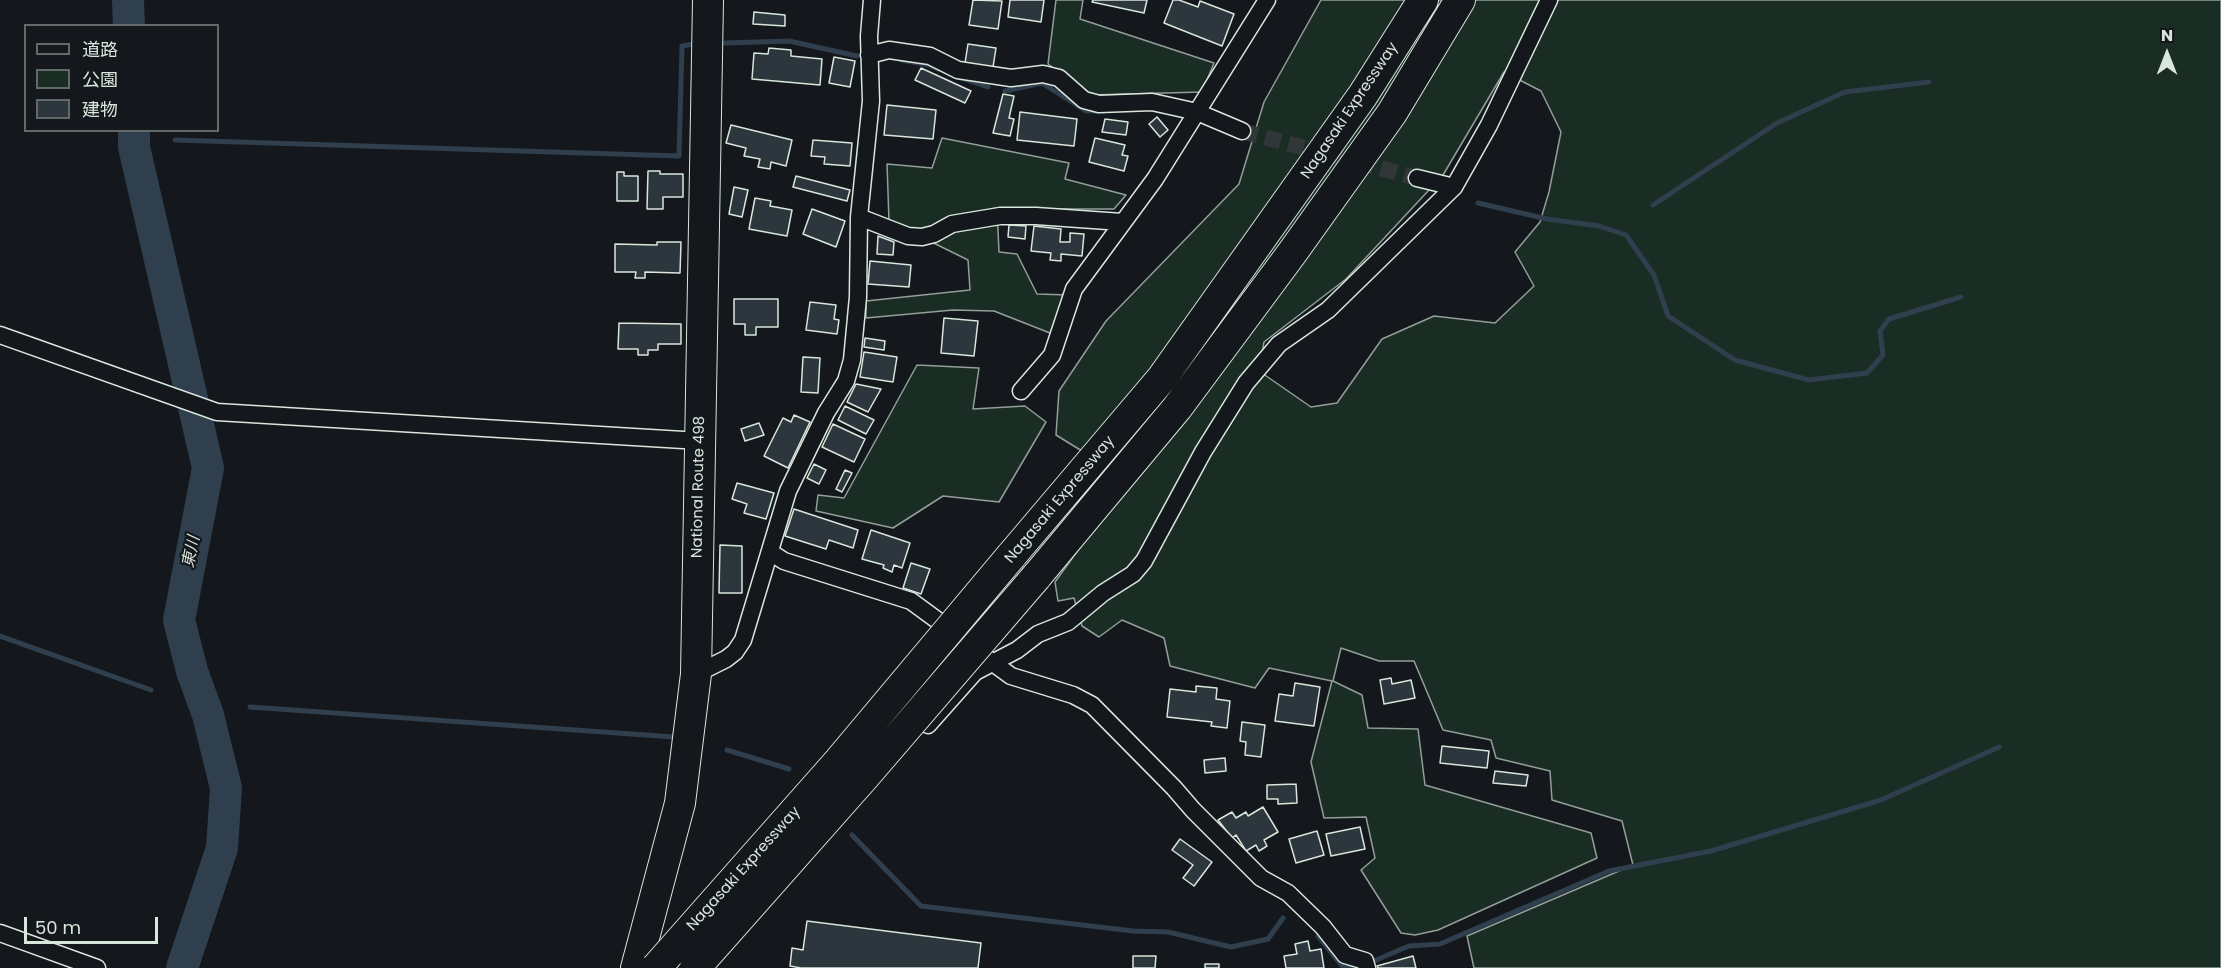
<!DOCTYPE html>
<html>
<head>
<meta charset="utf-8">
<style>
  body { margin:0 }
  #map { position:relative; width:2221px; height:968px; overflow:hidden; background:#14181c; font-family:Poppins,"Noto Sans JP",sans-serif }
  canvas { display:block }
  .legend { position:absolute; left:24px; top:24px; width:195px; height:108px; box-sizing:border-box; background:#14181c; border:2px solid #626a69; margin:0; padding:8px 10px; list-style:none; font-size:18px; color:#d8e6dc }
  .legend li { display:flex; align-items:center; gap:12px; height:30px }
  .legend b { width:30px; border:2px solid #626a69 }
  .north { position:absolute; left:2137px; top:24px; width:60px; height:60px; -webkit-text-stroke:4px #14181c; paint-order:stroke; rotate:0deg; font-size:16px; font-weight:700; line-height:24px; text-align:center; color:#d8e6dc }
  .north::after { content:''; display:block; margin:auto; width:21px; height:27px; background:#d8e6dc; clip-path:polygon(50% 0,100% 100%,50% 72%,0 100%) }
  .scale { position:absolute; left:24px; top:917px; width:134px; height:27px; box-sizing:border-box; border:3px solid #d8e6dc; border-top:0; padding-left:8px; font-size:18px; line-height:21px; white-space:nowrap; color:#d8e6dc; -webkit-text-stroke:4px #14181c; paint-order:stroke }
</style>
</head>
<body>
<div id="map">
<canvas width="2221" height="968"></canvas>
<ul class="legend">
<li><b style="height:8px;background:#14181c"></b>道路</li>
<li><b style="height:16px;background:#1a2d24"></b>公園</li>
<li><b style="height:16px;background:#2c363c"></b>建物</li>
</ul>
<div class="north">N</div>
<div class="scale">50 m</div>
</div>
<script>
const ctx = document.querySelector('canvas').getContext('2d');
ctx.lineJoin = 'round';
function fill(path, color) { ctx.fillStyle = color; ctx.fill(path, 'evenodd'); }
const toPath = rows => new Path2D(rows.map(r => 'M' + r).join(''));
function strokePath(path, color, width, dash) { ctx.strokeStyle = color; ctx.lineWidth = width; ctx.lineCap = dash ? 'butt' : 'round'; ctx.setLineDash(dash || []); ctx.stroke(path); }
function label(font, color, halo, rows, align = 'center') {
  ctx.font = font + ' Poppins,"Noto Sans JP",sans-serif'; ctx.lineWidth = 4.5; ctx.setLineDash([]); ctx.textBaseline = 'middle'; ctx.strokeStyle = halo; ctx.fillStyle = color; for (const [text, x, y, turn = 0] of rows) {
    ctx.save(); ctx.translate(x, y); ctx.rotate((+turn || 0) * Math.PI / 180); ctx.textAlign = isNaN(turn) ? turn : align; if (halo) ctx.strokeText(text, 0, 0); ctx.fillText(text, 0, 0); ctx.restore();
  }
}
const green = toPath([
  [1056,0,1083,0,1080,19,1214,63,1202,92,1090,95,1048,64,1056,0],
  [1321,0,2221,0,2221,968,1474,968,1467,936,1633,865,1622,821,1552,800,1550,771,1496,758,1491,740,1443,730,1414,661,1379,661,1341,648,1333,681,1362,695,1368,728,1418,729,1425,785,1591,833,1597,858,1438,930,1415,935,1401,933,1361,870,1375,858,1366,817,1324,818,1311,762,1332,681,1269,668,1255,688,1170,666,1164,638,1122,620,1099,637,1082,626,1074,598,1058,601,1055,582,1129,480,1056,435,1059,391,1106,321,1239,184,1264,102,1321,0],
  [1504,72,1541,91,1561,132,1549,192,1540,222,1515,252,1534,286,1495,323,1434,316,1382,339,1337,403,1311,407,1259,371,1264,342,1346,279,1443,175,1504,72],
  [942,138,1069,163,1065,179,1126,195,1114,209,997,209,999,252,1017,254,1037,294,1069,295,1050,333,994,311,953,310,866,318,866,301,970,290,968,260,889,221,887,164,932,168,942,138],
  [917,365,979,368,973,409,1025,406,1046,422,999,502,943,496,893,528,816,511,818,495,844,498,917,365]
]);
fill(green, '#1a2d24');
strokePath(green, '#939e99', 1.5);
strokePath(toPath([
  [725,43,789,41,857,56],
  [901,60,929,65,938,69],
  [955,76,988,87],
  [1005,91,1042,83,1086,111,1099,111],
  [175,140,679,156,682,46,693,44],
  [1478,203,1547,219,1599,226,1626,235,1654,275,1668,316,1735,360,1809,380,1867,373,1883,355,1880,331,1889,319,1961,297],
  [1653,205,1777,123,1845,92,1929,82],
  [0,636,151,690],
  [250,707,674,737],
  [727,750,789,769],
  [852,835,921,906,1133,931,1168,932,1231,947,1268,939,1283,918],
  [1318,936,1343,967,1351,968],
  [1376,960,1409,946,1440,944,1609,871,1711,851,1881,800,1999,747]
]), '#2f3f4d', 5);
strokePath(toPath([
  [128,0,129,26],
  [134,130,134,147,208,468,179,620,192,671,208,715,226,788,222,848,182,968]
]), '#2f3f4d', 32);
const building = toPath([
  [973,0,1002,1,998,29,969,25,973,0],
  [1010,0,1044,0,1041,22,1008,17,1010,0],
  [1093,0,1147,0,1144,13,1092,2,1093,0],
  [1173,0,1179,0,1198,7,1200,1,1234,14,1222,46,1164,23,1173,0],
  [754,12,785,15,785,26,753,24,754,12],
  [968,44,996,48,993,67,965,63,968,44],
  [769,48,791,50,791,56,822,59,820,85,752,79,754,53,768,54,769,48],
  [834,57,855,61,850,87,829,83,834,57],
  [921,68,971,91,965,103,915,80,921,68],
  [1003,94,1014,96,1009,118,1014,119,1010,136,993,133,1003,94],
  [887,105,936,110,933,139,884,135,887,105],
  [1020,112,1077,119,1074,146,1017,140,1020,112],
  [1157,117,1168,130,1160,137,1149,124,1157,117],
  [1105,119,1128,122,1126,135,1102,132,1105,119],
  [731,125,792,140,786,166,771,162,770,169,758,167,760,159,744,156,746,148,726,143,731,125],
  [1095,138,1125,145,1122,155,1128,156,1124,171,1089,162,1095,138],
  [813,140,852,143,850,166,824,164,825,157,811,156,813,140],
  [648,171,660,171,660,174,683,174,683,197,663,197,663,209,647,209,648,171],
  [617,172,624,172,624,176,638,176,638,201,617,201,617,172],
  [796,176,850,190,847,201,793,187,796,176],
  [734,187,748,190,742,217,729,214,734,187],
  [755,198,771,201,770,206,792,210,787,236,749,229,755,198],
  [812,209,845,221,836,247,803,234,812,209],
  [1009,225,1026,226,1025,239,1008,237,1009,225],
  [1034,226,1061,229,1060,242,1070,242,1070,233,1084,234,1082,256,1061,254,1061,261,1050,260,1051,253,1031,251,1034,226],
  [878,236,894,242,893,255,877,254,878,236],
  [657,242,681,242,680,273,645,272,645,278,635,278,636,272,615,272,615,244,657,245,657,242],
  [870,261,911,265,909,287,868,284,870,261],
  [734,299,778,299,778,327,756,327,756,335,745,335,745,324,734,324,734,299],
  [810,302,836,305,834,319,839,320,837,334,806,330,810,302],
  [944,318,978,321,974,356,941,353,944,318],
  [619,323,681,324,681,344,658,344,658,350,648,350,648,355,638,355,638,349,618,349,619,323],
  [865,338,885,341,884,350,864,347,865,338],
  [864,352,897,357,893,382,860,377,864,352],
  [803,357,820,358,818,393,801,392,803,357],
  [856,384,881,389,868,412,847,402,856,384],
  [845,406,874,420,866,434,838,420,845,406],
  [794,415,810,422,788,468,764,456,783,418,791,422,794,415],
  [759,423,764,435,745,441,741,429,759,423],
  [833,424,865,439,854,462,822,447,833,424],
  [814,464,826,470,819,484,807,478,814,464],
  [845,470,852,473,842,492,836,489,845,470],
  [737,483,774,493,766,519,744,513,747,504,732,499,737,483],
  [794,509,858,530,853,548,829,540,826,549,785,536,794,509],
  [871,530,910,543,902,568,894,565,892,572,883,568,884,565,862,559,871,530],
  [720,545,742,546,742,593,719,593,720,545],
  [911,563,930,569,921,594,903,588,911,563],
  [1391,678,1392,684,1411,680,1415,698,1384,704,1380,680,1391,678],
  [1295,683,1320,687,1314,726,1275,721,1279,694,1293,696,1295,683],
  [1196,686,1217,688,1216,699,1230,701,1227,728,1211,726,1212,722,1167,717,1170,689,1196,692,1196,686],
  [1242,722,1265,725,1261,757,1245,755,1246,742,1240,741,1242,722],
  [1442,746,1489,751,1487,768,1440,763,1442,746],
  [1225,758,1226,771,1205,773,1204,760,1225,758],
  [1495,771,1528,775,1526,786,1493,783,1495,771],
  [1296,784,1297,803,1278,804,1278,799,1267,799,1267,785,1296,784],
  [1263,807,1278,832,1264,840,1267,846,1259,851,1256,845,1246,851,1236,835,1232,838,1218,820,1232,812,1236,818,1246,812,1248,816,1263,807],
  [1360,827,1365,849,1331,856,1326,834,1360,827],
  [1317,831,1324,855,1296,863,1289,839,1317,831],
  [1180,839,1212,862,1194,886,1183,878,1193,865,1172,850,1180,839],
  [807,921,981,943,978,968,801,968,790,966,792,948,803,950,807,921],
  [1308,941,1310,951,1321,949,1324,968,1286,968,1284,956,1297,954,1295,944,1308,941],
  [1133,956,1156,956,1155,968,1133,968,1133,956],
  [1413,956,1416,968,1378,968,1377,966,1413,956],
  [1205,964,1219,964,1219,968,1205,968,1205,964]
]);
fill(building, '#2c363c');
strokePath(building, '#d8e6dc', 1.5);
strokePath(toPath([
  [1242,131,1417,178]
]), '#313739', 16, [16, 8]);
const street = toPath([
  [869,55,889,50,930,56,958,70,1011,78,1043,74,1059,78,1084,100,1099,104,1152,102,1197,112,1242,131],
  [1417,178,1454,187],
  [859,217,908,236,922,237,934,234,952,224,1000,216,1036,216,1122,222],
  [0,335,217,412,700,441],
  [1021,391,1052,355,1074,289,1155,179,1267,0],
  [770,552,784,561,911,601,956,634],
  [985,657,1011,676,1073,695,1092,705,1174,788,1193,810,1261,878,1288,893,1323,927,1345,955,1365,961,1367,968],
  [696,674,726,659,735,652,743,640,788,491,826,413,846,381,852,360,858,297,859,217,871,101,869,36,872,0],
  [928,725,975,672,1017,650,1038,634,1068,622,1103,593,1133,574,1144,561,1203,452,1246,383,1279,344,1328,310,1454,187,1489,125,1549,0],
  [0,933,97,968]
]);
const highway = toPath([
  [1011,556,1162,378,1363,95,1423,0],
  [1036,577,1177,408,1292,253,1392,113,1460,0],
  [636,968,680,803,696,674,708,0]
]);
strokePath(street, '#d8e6dc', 19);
strokePath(highway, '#d8e6dc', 32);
strokePath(street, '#14181c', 16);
strokePath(highway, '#14181c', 30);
const highwayBridge = toPath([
  [656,968,839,761,1011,556],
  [695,968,865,776,1036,577]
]);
strokePath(highwayBridge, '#d8e6dc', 32, []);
strokePath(highwayBridge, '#14181c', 30);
label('15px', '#d8e6dc', '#14181c', [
  ["Nagasaki Expressway",1350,111,-56],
  ["National Route 498",699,487,-89],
  ["Nagasaki Expressway",1060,500,-50],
  ["Nagasaki Expressway",744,869,-48]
]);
label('italic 16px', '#d8e6dc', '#14181c', [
  ["東川",192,552,-79]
]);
</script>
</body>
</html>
